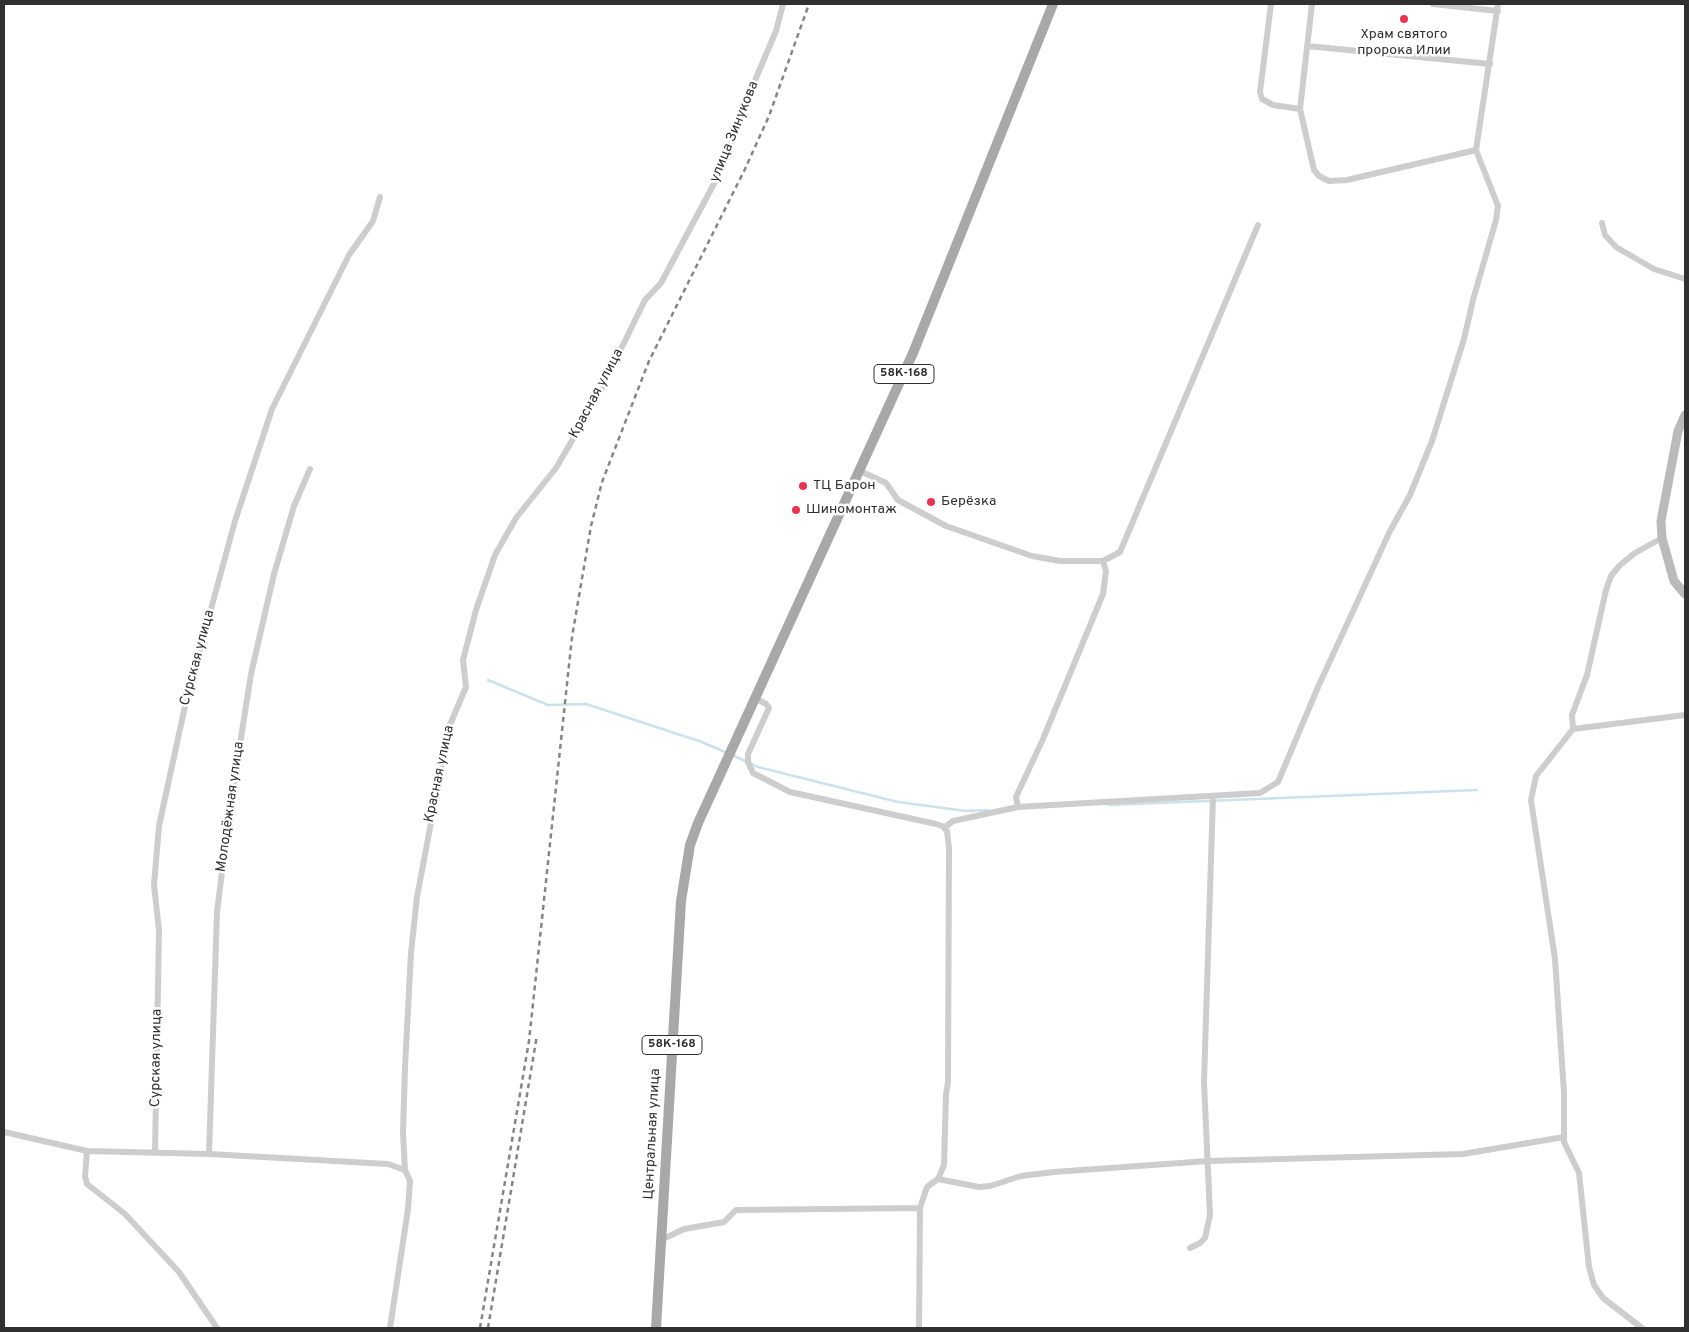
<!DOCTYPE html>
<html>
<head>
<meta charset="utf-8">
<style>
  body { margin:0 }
  #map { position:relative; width:1689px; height:1332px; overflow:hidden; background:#fff; font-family:Overpass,sans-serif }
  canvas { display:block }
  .frame { position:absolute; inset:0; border:5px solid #303030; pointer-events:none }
</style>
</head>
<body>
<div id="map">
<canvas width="1689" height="1332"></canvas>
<div class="frame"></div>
</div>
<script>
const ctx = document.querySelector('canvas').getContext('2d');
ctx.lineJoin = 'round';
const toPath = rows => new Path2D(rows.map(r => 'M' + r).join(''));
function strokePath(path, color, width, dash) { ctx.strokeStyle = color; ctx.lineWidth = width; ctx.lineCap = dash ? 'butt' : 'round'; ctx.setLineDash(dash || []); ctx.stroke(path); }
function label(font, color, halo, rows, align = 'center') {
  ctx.font = font + ' Overpass,sans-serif'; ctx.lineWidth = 5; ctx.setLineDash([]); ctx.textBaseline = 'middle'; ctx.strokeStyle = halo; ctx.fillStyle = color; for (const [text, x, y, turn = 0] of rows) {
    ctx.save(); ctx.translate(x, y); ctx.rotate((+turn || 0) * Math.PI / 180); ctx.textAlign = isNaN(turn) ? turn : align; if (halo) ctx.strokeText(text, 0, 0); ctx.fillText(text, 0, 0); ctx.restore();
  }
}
strokePath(toPath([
  [488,680,548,705,586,704,702,742,727,753],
  [732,755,758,767,898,802,966,811,988,810],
  [1109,805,1477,790]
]), '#cbe2ec', 2.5);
strokePath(toPath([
  [1271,4,1260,92,1262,99,1273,105,1300,109],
  [1312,4,1300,109,1314,170,1319,176,1329,181,1347,180,1476,150],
  [1433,4,1498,11],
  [1307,46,1490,64],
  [1602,223,1605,235,1616,247,1654,269,1685,279],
  [860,471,886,483,898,500,946,526,1032,556,1060,561,1103,561,1106,571,1103,594,1043,739,1016,797,1018,807],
  [1103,561,1120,552,1258,225],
  [755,698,766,704,769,708,748,754,748,762,753,773,790,792,936,824,942,826,947,831,949,848,948,1082,946,1094,944,1165,938,1179,927,1187,920,1208,919,1328],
  [1573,729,1572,715,1587,675,1606,590,1611,576,1620,565,1635,553,1662,538],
  [945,827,953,821,1018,807,1260,793,1278,782,1318,687,1390,531,1410,495,1432,441,1464,339,1473,300,1496,220,1498,206,1476,150,1498,4],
  [4,1132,87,1151,209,1154,388,1164,405,1170],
  [87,1151,85,1176,87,1184,125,1214,179,1272,217,1328],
  [155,1152,159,931,154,885,159,826,187,697,235,521,272,409,349,255,373,221,380,197],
  [209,1154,217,912,230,808,251,674,274,574,294,506,310,469],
  [938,1179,979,1187,990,1186,1021,1176,1054,1172,1208,1161,1463,1154,1564,1137],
  [661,1240,684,1229,724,1222,736,1210,920,1208],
  [1190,1248,1200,1243,1205,1238,1210,1215,1204,1082,1213,796],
  [390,1328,408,1209,410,1181,405,1170,403,1133,405,1067,411,953,417,897,449,727,466,687,463,660,476,610,495,555,516,518,556,468,597,398,645,300,661,283,724,165,742,111,776,31,783,4],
  [1642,1328,1603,1298,1594,1285,1589,1267,1579,1173,1564,1142,1564,1093,1555,959,1531,800,1536,776,1573,729,1685,715]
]), '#cdcdcd', 6);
strokePath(toPath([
  [1685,415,1678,431,1661,521,1662,538,1674,581,1685,594]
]), '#bababa', 9);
strokePath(toPath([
  [656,1328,681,901,690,845,698,823,913,353,1053,4]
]), '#a8a8a8', 10);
strokePath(toPath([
  [480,1328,529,1041,572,637,591,526,602,482,649,361,745,169,769,116,809,4],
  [488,1328,537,1035]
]), '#858585', 2.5, [5, 4]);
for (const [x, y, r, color] of [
  [1404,19,5,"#e43552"],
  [803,486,5,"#e43552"],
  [931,502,5,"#e43552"],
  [796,510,5,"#e43552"]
]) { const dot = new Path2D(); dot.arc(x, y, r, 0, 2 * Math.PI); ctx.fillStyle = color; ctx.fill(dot); strokePath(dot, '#fff', 2); }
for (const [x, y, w] of [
  [904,374,60],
  [672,1045,60]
]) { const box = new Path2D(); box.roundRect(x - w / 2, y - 9.5, w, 19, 4); ctx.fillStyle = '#fff'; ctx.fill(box); strokePath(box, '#303030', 1); }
label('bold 12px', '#303030', null, [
  ["58К-168",904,374],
  ["58К-168",672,1045]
]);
label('14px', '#303030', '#fff', [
  ["Храм святого",1404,35,"center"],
  ["пророка Илии",1404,51,"center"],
  ["ТЦ Барон",813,486],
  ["Берёзка",941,502],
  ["Шиномонтаж",806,510]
], 'left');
label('14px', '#303030', '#fff', [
  ["улица Зинукова",735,132,-68],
  ["Красная улица",597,394,-62],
  ["Сурская улица",198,658,-75],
  ["Красная улица",440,774,-78],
  ["Молодёжная улица",231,807,-82],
  ["Сурская улица",157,1058,-89],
  ["Центральная улица",653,1134,-87]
]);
</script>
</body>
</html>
